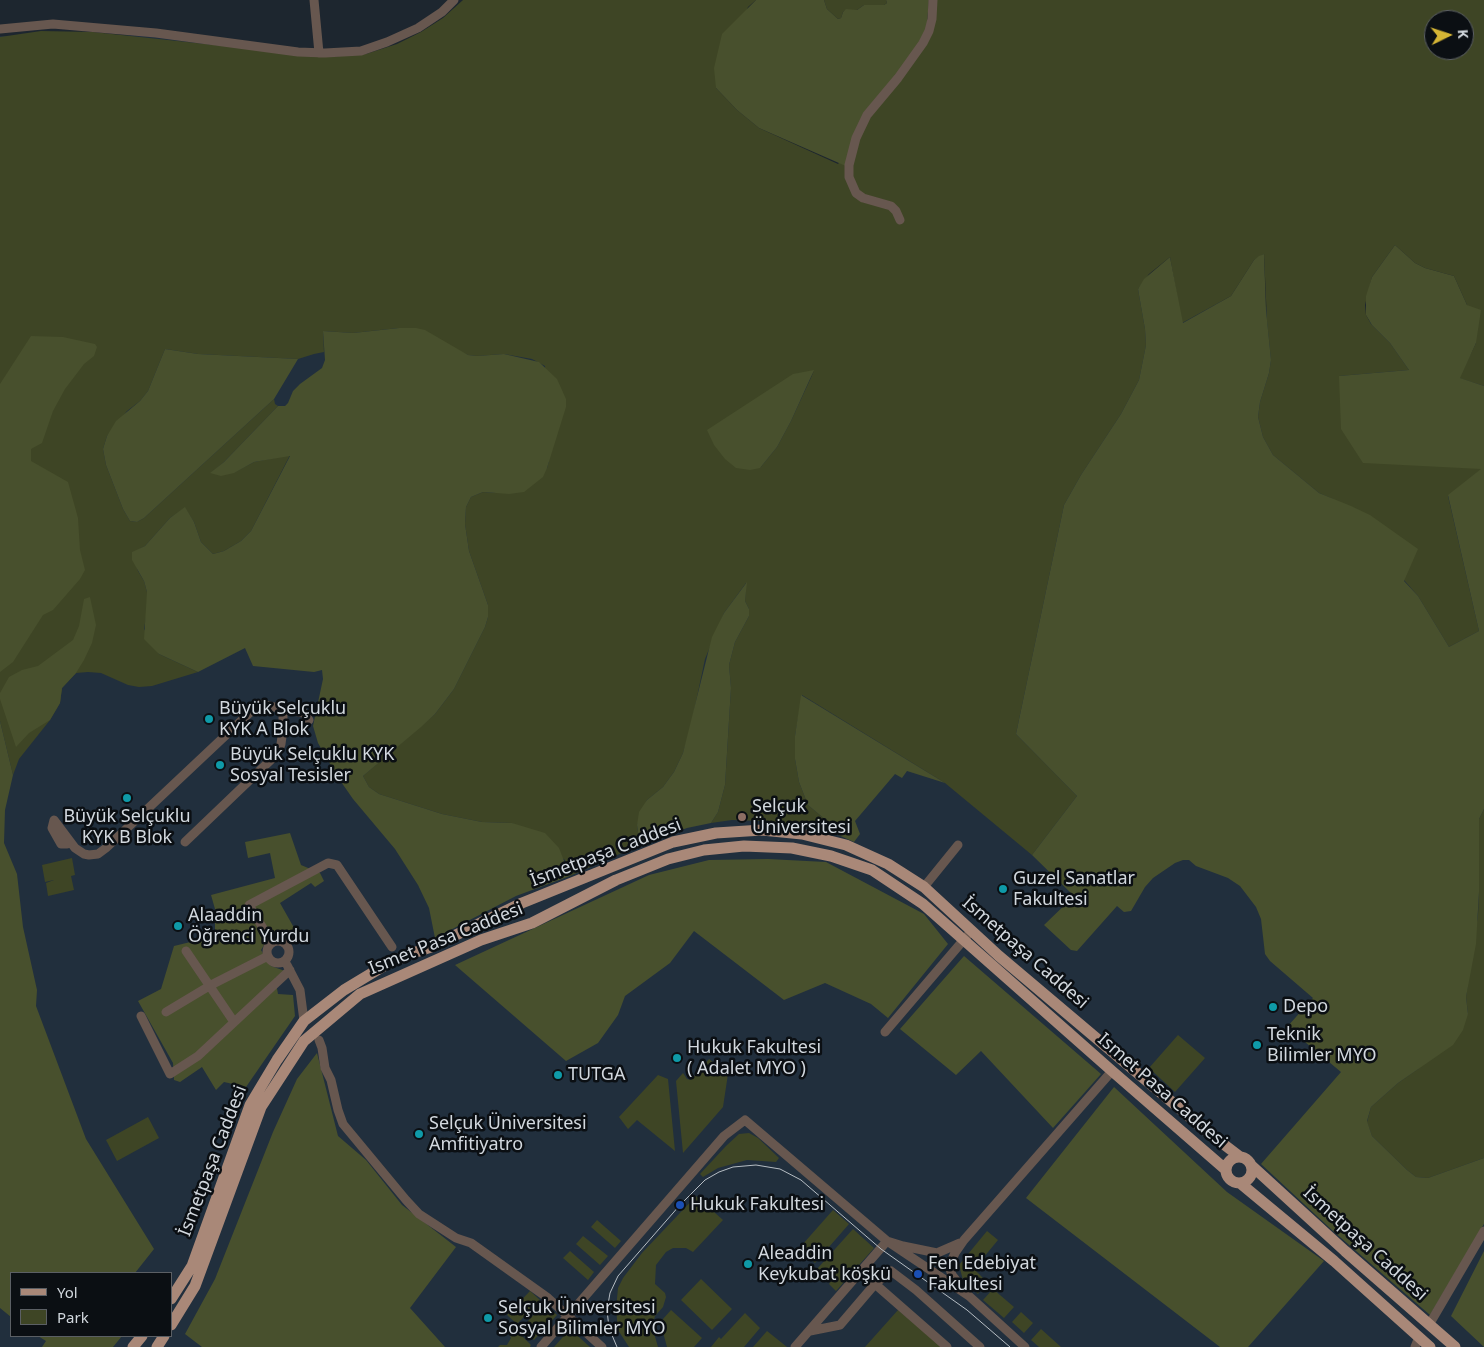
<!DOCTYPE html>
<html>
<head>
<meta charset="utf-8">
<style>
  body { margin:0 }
  #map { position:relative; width:1484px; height:1347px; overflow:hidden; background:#1d262f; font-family:"Noto Sans",sans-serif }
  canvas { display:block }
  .legend { position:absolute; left:10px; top:1272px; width:162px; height:65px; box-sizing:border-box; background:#0b0f13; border:1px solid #5b5f64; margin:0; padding:6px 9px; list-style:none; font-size:15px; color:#d2d8de }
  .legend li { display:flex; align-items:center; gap:10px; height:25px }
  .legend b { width:25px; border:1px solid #5b5f64 }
  .north { position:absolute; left:1424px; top:10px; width:50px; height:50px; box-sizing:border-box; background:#0b0f13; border:1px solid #5b5f64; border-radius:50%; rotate:86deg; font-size:14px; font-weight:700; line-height:20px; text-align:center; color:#d2d8de }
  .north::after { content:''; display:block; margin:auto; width:18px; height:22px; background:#d5b535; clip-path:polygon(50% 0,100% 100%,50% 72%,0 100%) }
</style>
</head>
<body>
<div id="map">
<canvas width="1484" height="1347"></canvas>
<ul class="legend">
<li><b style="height:6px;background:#a98878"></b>Yol</li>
<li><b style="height:14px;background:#3e4525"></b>Park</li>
</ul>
<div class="north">K</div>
</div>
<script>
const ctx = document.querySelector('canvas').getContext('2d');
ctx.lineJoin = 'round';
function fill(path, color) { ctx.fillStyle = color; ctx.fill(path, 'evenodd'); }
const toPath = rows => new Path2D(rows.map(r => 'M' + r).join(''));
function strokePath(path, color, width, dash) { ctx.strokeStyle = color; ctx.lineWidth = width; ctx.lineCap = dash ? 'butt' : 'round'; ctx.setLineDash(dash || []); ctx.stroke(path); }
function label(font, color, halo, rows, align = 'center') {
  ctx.font = font + ' "Noto Sans",sans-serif'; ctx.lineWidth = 5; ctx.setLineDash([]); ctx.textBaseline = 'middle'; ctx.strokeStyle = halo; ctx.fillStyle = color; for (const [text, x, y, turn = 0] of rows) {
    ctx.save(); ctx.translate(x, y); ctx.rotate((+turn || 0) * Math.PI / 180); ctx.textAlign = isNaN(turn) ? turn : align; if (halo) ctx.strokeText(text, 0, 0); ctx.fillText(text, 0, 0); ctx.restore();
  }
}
fill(toPath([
  [193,35,921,262,1380,322,1484,360,1484,1347,0,1347,0,36],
  [11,1273,171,1273,171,1336,11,1336]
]), '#212f3d');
fill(toPath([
  [463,0,756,0,748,7,716,88,737,110,759,128,838,164,852,147,927,26,929,0,1484,0,1484,386,1459,378,1476,343,1467,305,1454,276,1425,268,1415,263,1395,245,1372,277,1365,305,1366,315,1371,324,1390,343,1409,370,1339,376,1482,469,1448,496,1479,631,1449,647,1418,596,1333,499,1319,493,1273,455,1263,437,1258,417,1260,402,1269,373,1271,360,1267,321,1264,254,1254,260,1231,296,1182,323,1170,257,1149,274,1138,289,1145,329,1146,345,1139,380,1121,414,1081,475,1064,505,1016,734,1077,796,1032,855,945,783,802,695,795,736,795,759,799,782,808,805,827,821,836,834,796,825,763,821,732,820,711,823,718,812,725,785,731,688,729,665,735,642,749,616,749,609,745,601,746,583,724,613,705,659,690,730,683,753,674,772,663,787,647,800,637,825,640,845,570,876,565,860,512,823,482,822,442,814,379,794,369,787,363,776,435,714,454,689,485,627,488,617,488,605,469,551,465,524,466,507,471,497,483,492,496,493,547,468,549,461,545,366,532,359,504,354,477,356,468,355,399,328,353,333,323,331,324,352,314,354,298,359,198,354,165,349,148,391,140,401,127,411,107,436,103,449,106,465,123,509,130,521,137,522,144,518,274,399,275,404,278,406,224,462,211,473,233,473,254,462,290,455,251,531,241,541,224,551,213,554,201,542,194,522,185,508,170,518,145,546,132,553,138,571,144,581,147,592,148,606,144,629,159,654,198,672,152,686,139,687,128,685,101,673,88,672,76,673,62,688,60,703,50,720,19,759,13,775,0,721,0,37,41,31,93,32,327,57,366,54,397,44,421,32,443,18],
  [1434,20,1464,20,1464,50,1434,50],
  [814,371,791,421,777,447,760,468],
  [824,0,886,0,887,3,884,5,864,5,857,10,851,11,846,10,843,12,841,18,838,19,827,9],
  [1484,809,1484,1158,1428,1178,1416,1177,1407,1170,1372,1136,1367,1122,1371,1107,1398,1083,1418,1069,1468,1014,1466,997,1478,915,1479,892,1479,819],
  [72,858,75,875,71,876,74,890,48,896,46,883,54,880,45,882,42,865],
  [1178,1035,1205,1058,1175,1092,1149,1068],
  [709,1059,728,1074,723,1107,683,1153,676,1081,683,1073,687,1079,691,1080],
  [658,1075,668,1079,675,1151,637,1120,628,1129,619,1117],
  [148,1117,159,1138,117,1161,106,1140],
  [749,1133,758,1138,779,1158,776,1162,747,1160,718,1168,703,1177,700,1174,726,1146,739,1134],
  [696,1196,723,1220,693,1252,686,1248,673,1248,666,1252,656,1265,655,1284,665,1293,666,1297,663,1307,655,1316,653,1323,654,1333,658,1347,629,1347,618,1330,616,1309,618,1288,623,1278,642,1253],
  [833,1210,849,1224,815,1263,805,1254,801,1259,795,1253],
  [597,1220,621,1241,615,1248,591,1227],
  [853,1229,874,1248,836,1291,829,1284,831,1281,817,1269],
  [987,1231,998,1240,974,1269,987,1282,978,1294,963,1280,959,1265],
  [583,1236,608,1256,600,1265,576,1244],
  [570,1251,594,1272,588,1280,563,1258],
  [701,1279,732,1309,712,1330,681,1300],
  [993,1289,1014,1307,1004,1318,983,1300],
  [530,1291,540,1300,517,1324,507,1315],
  [544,1303,557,1315,534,1340,521,1329],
  [671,1310,702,1338,694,1347,667,1347,661,1325,663,1319],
  [898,1310,942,1347,865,1347],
  [1021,1312,1033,1323,1024,1333,1012,1322],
  [745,1313,760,1328,744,1347,711,1347,719,1337,721,1339],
  [514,1328,531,1345,530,1347,498,1347,500,1345,507,1345,511,1338,509,1334],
  [570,1329,590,1347,554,1347],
  [1041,1329,1061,1347,1039,1347,1031,1340],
  [767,1331,787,1347,753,1347]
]), '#3e4525');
fill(toPath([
  [756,0,824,0,827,9,838,19,841,18,843,12,846,9,857,10,864,5,884,5,887,3,886,0,929,0,926,35,876,102,848,167,759,128,737,110,716,88,714,68,722,34],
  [1395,245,1415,263,1425,268,1454,276,1467,305,1481,310,1476,343,1460,378,1484,386,1484,809,1479,819,1479,892,1476,944,1466,997,1468,1014,1463,1030,1453,1045,1398,1083,1371,1107,1367,1121,1372,1136,1407,1170,1416,1177,1428,1178,1484,1158,1484,1224,1430,1315,1333,1231,1261,1164,1341,1072,1287,1027,1313,998,1270,961,1265,954,1261,919,1256,907,1240,886,1228,878,1196,866,1189,860,1183,860,1175,863,1153,878,1145,887,1131,911,1124,912,1117,906,1077,951,1071,950,1044,925,1074,896,1032,855,1077,796,1016,734,1064,505,1081,475,1121,414,1139,380,1146,345,1145,329,1138,289,1144,279,1170,257,1183,323,1231,296,1254,260,1259,256,1264,254,1266,310,1271,360,1269,373,1260,402,1258,417,1263,437,1273,455,1319,493,1351,506,1370,515,1418,549,1404,581,1418,596,1449,647,1479,631,1448,495,1481,469,1363,463,1341,429,1339,376,1409,370,1390,343,1372,325,1366,315,1366,296,1372,277],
  [399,328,416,328,425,330,468,355,477,356,504,354,539,362,557,379,566,399,566,407,547,468,543,477,524,492,509,494,483,492,471,497,466,507,465,524,469,551,488,605,488,617,485,627,454,689,435,714,421,727,363,776,369,787,379,794,442,814,482,822,512,823,545,833,559,848,570,876,516,896,435,938,429,908,418,885,395,849,353,799,337,776,318,743,313,726,323,679,322,670,314,672,253,666,245,648,198,672,159,654,144,639,147,592,144,581,132,560,132,552,145,546,170,518,185,507,194,522,201,542,213,554,224,551,241,541,251,531,290,456,254,462,234,473,221,476,210,473,224,462,278,406,285,406,288,403,293,391,300,384,322,368,325,360,323,331,353,333],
  [31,336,63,337,95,344,97,347,94,356,84,364,65,389,53,411,42,443,31,449,31,461,68,482,78,518,80,550,85,570,80,579,53,610,43,615,13,662,0,672,0,384],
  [165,349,198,354,298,359,274,399,144,518,137,522,130,521,123,509,106,465,103,449,107,436,116,421,140,401,148,391],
  [814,370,791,421,777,447,760,468,750,470,736,468,725,459,714,445,707,430,793,374],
  [747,582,745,601,749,609,749,616,735,642,729,665,731,688,725,785,718,812,711,823,687,828,640,845,637,825,639,812,647,800,663,787,674,772,683,753,712,637,724,613],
  [90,597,96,625,92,643,84,660,76,673,62,688,60,703,50,720,29,733,16,747,0,699,0,693,9,677,22,670,38,666,73,640,79,626,84,599],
  [801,695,945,783,907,771,902,778,895,774,855,821,860,834,854,842,836,834,827,821,808,805,799,782,795,759,795,736],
  [0,721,13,775,5,810,4,843,17,874,23,927,37,990,36,1006,86,1139,154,1249,135,1273,11,1273,11,1317,0,1308],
  [290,833,301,865,320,873,324,881,315,887,311,883,280,903,297,933,290,938,275,935,266,942,261,950,271,966,285,971,275,978,278,994,293,995,295,1016,246,1087,224,1082,216,1090,202,1067,180,1082,174,1080,173,1063,138,1001,161,989,174,946,215,936,215,909,211,895,275,878,270,853,248,858,245,842],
  [768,859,826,862,924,914,948,944,888,1018,871,1004,825,983,784,1000,694,931,670,963,625,996,618,1015,598,1043,566,1061,455,965,649,875,709,860],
  [964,956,1101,1074,1053,1128,981,1051,956,1075,900,1029],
  [317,1053,338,1136,366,1160,402,1205,456,1247,410,1308,445,1347,202,1347,185,1334,215,1279,273,1132,297,1079],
  [1114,1087,1227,1192,1324,1261,1248,1347,1220,1347,1026,1198],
  [1484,1251,1484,1347,1451,1316],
  [38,1336,122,1336,113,1347,42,1347,46,1341]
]), '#48502d');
strokePath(toPath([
  [314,0,319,53],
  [0,29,53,24,156,33,298,52,325,53,361,51,387,42,418,28,442,12,454,0],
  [900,220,896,211,891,206,863,198,856,193,849,177,849,165,856,138,867,115,898,78,923,43,929,31,932,19,933,0],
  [68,840,67,844,61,844,52,828,54,820,75,848,84,854,89,855,98,854,106,848,259,704,304,713,309,720],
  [185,842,277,754,281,744,283,729,283,709],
  [924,887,958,845],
  '267 952a11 11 0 1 1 22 0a11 11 0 1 1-22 0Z',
  [272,943,249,905,328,863,337,865,392,947],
  [186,951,234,1022],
  [287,965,300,990,304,1021],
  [166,1012,211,985,268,956],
  [141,1016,170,1074,198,1056,290,970],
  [885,1032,967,936],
  [319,1040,322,1048,325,1068,331,1080,338,1110,343,1124,406,1200,419,1214,456,1238,471,1243,548,1298,602,1347],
  [960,1243,937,1253,903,1246,887,1241,969,1296,1025,1347],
  [875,1284,947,1347],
  [969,1296,952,1275,949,1266,955,1253,964,1240,1112,1071],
  [1429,1325,1484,1231],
  [810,1331,840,1325,875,1284,891,1271,916,1290,980,1347],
  [541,1347,724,1136,745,1120,887,1241,795,1347],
  [1415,1347,1419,1337]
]), '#67574f', 9);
strokePath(toPath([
  '1226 1170a13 13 0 1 1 26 0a13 13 0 1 1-26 0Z',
  [1252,1166,1345,1251,1455,1347],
  [1240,1183,1334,1261,1430,1347],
  [171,1299,192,1266,250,1105,277,1060,304,1021,344,990,387,964,413,953,431,947,522,903,673,842,716,833,762,830,802,834,846,845,888,864,924,887,999,956,1205,1130,1239,1156],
  [171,1325,195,1286,261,1107,304,1041,360,994,481,940,532,923,616,880,668,859,704,850,744,846,792,848,831,856,872,870,923,904,1112,1071,1225,1169],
  [133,1347,142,1336],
  [157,1347,164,1336]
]), '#a98878', 11);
strokePath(toPath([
  [617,1347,609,1328,607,1310,610,1293,618,1276,680,1205,705,1180,719,1172,733,1167,756,1165,780,1169,801,1180,881,1249,967,1310,1010,1347]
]), '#b6bdc3', 1);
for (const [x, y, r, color] of [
  [209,719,5,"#0f9aa8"],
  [220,765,5,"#0f9aa8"],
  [127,798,5,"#0f9aa8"],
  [742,817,5,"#8d6e63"],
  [1003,889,5,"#0f9aa8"],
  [178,926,5,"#0f9aa8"],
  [1273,1007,5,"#0f9aa8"],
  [1257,1045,5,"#0f9aa8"],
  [677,1058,5,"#0f9aa8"],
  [558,1075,5,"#0f9aa8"],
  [419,1134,5,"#0f9aa8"],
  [680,1205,5,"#1a4fb4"],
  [748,1264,5,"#0f9aa8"],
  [918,1274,5,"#1a4fb4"],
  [488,1318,5,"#0f9aa8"]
]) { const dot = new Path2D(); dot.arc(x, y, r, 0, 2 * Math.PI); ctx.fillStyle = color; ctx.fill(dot); strokePath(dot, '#0b0f13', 2); }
label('18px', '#d2d8de', '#0b0f13', [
  ["Büyük Selçuklu",219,709],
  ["KYK A Blok",219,730],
  ["Büyük Selçuklu KYK",230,755],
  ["Sosyal Tesisler",230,776],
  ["Selçuk",752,807],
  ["Üniversitesi",752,828],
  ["Büyük Selçuklu",127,817,"center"],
  ["KYK B Blok",127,838,"center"],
  ["Guzel Sanatlar",1013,879],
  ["Fakultesi",1013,900],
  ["Alaaddin",188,916],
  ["Öğrenci Yurdu",188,937],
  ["Depo",1283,1007],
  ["Teknik",1267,1035],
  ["Bilimler MYO",1267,1056],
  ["Hukuk Fakultesi",687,1048],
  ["( Adalet MYO )",687,1069],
  ["TUTGA",568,1075],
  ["Selçuk Üniversitesi",429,1124],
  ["Amfitiyatro",429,1145],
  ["Hukuk Fakultesi",690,1205],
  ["Aleaddin",758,1254],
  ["Keykubat köşkü",758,1275],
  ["Fen Edebiyat",928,1264],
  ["Fakultesi",928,1285],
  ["Selçuk Üniversitesi",498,1308],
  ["Sosyal Bilimler MYO",498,1329]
], 'left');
label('18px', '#d2d8de', '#0b0f13', [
  ["İsmetpaşa Caddesi",606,853,-21],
  ["Ismet Pasa Caddesi",446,939,-22],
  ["İsmetpaşa Caddesi",1025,953,41],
  ["Ismet Pasa Caddesi",1162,1091,41],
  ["İsmetpaşa Caddesi",213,1161,-69],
  ["İsmetpaşa Caddesi",1365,1244,42]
]);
</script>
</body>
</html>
